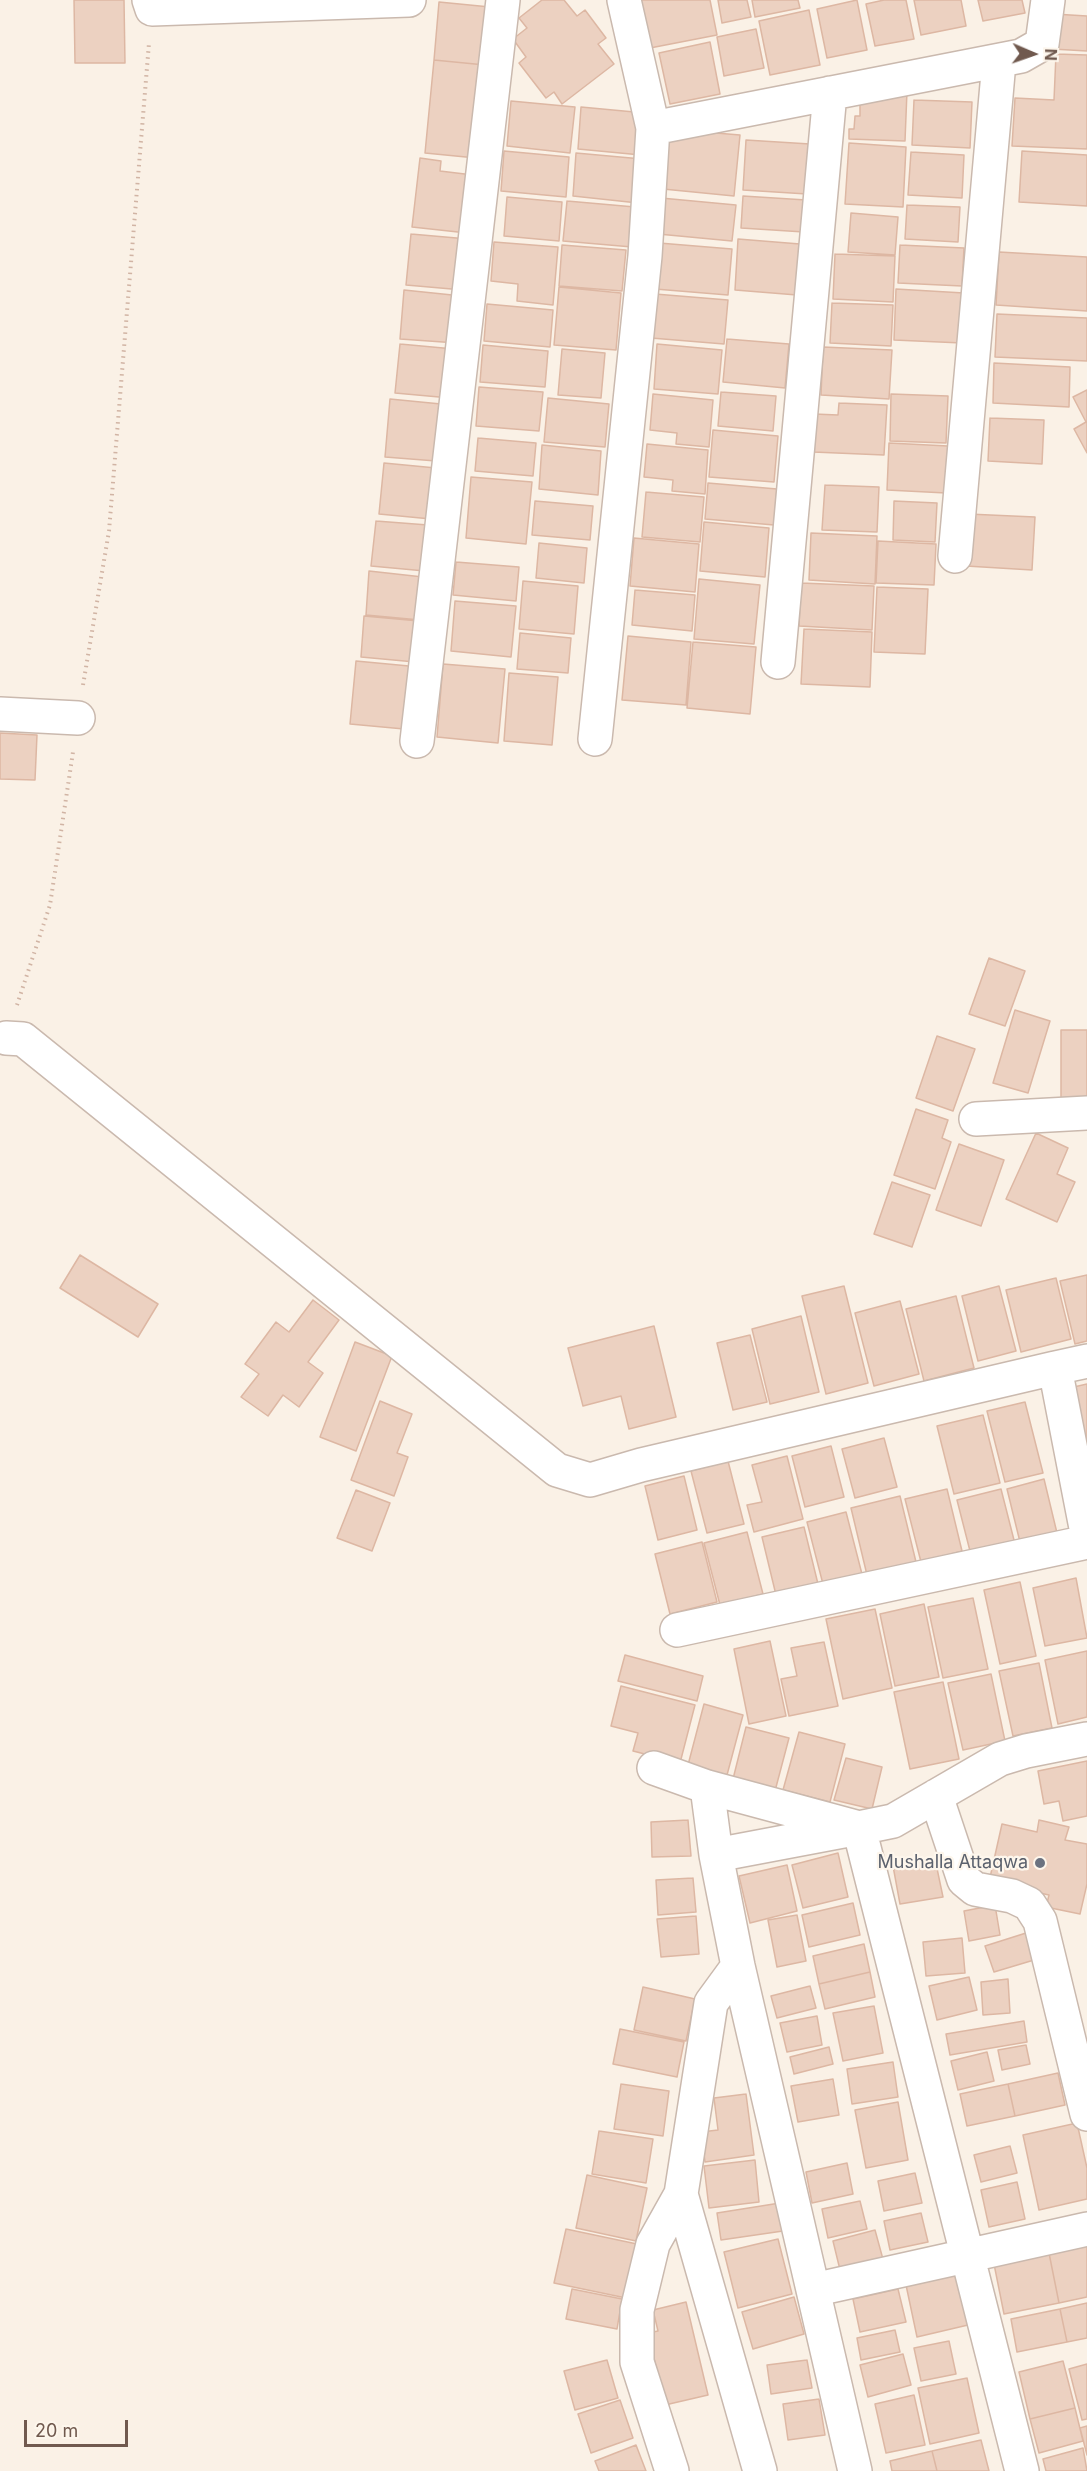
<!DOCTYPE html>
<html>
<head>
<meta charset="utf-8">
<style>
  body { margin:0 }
  #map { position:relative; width:1087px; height:2471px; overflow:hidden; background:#faf1e6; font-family:Inter,sans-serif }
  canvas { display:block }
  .north { position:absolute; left:1003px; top:24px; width:60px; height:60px; -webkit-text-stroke:4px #fdf6ec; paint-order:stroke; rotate:92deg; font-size:16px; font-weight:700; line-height:24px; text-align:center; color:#70594e }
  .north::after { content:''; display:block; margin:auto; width:21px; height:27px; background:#70594e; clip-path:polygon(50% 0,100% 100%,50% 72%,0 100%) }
  .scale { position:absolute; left:24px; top:2420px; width:104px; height:27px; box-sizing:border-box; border:3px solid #70594e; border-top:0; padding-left:8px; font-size:18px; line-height:21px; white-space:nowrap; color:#70594e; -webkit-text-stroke:4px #fdf6ec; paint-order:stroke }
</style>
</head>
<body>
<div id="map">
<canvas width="1087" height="2471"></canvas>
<div class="north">N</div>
<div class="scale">20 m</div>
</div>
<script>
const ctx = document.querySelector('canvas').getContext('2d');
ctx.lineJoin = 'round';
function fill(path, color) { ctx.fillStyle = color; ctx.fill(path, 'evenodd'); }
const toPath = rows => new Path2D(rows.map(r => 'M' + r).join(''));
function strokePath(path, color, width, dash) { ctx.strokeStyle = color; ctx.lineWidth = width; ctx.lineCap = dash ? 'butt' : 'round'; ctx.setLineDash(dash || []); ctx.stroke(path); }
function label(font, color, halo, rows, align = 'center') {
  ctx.font = font + ' Inter,sans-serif'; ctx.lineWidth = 4.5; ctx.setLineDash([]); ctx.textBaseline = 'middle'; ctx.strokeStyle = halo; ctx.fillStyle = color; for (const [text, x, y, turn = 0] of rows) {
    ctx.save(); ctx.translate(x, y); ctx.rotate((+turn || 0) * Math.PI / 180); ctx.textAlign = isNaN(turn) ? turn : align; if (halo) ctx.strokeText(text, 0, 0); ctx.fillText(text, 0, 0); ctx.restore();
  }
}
const building = toPath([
  [74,0,124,0,125,63,75,63,74,0],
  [542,0,564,0,577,16,585,10,606,38,598,44,614,64,562,104,554,92,546,98,519,63,526,57,513,39,527,28,519,18,542,0],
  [640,0,710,0,717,35,650,48,640,0],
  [718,0,747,0,751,17,722,23,718,0],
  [752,0,798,0,800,8,755,17,752,0],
  [857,0,867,50,827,58,817,9,857,0],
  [884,0,906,0,914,39,875,46,866,4,884,0],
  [914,0,961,0,966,26,921,35,914,0],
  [978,0,1022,0,1025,13,983,21,978,0],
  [439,2,490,7,485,65,434,60,439,2],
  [809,10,820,65,770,75,759,21,809,10],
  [1054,14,1087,16,1087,51,1052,49,1054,14],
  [756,29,764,68,724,76,717,37,756,29],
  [710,42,720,94,670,104,659,53,710,42],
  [1056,54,1087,55,1087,149,1012,146,1015,98,1054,100,1056,54],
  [434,60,485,65,476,158,425,153,434,60],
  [907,91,905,141,849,139,849,129,854,129,855,116,860,116,860,103,907,91],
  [914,100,972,102,970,148,912,145,914,100],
  [511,101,575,107,570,153,507,146,511,101],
  [581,107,645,113,641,155,578,149,581,107],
  [668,129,740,135,734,196,663,189,668,129],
  [746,140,810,144,807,194,743,190,746,140],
  [849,143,906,147,903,207,845,204,849,143],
  [504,151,569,157,566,197,501,191,504,151],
  [1022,151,1087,155,1087,206,1019,202,1022,151],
  [911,152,964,155,962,198,908,195,911,152],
  [576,153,642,159,638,203,573,196,576,153],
  [420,158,441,161,440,171,473,175,467,233,412,227,420,158],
  [743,196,806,200,804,232,741,228,743,196],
  [507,197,562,202,559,241,504,236,507,197],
  [661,198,736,205,732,241,658,234,661,198],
  [567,201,635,207,632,247,563,241,567,201],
  [907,205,960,207,958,242,905,239,907,205],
  [851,213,898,217,895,255,848,252,851,213],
  [411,234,468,239,463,290,406,285,411,234],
  [738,239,800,244,797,295,735,290,738,239],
  [494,242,558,247,553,305,517,301,518,284,491,281,494,242],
  [659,243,732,249,728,295,655,289,659,243],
  [562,245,626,250,622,291,559,286,562,245],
  [900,245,964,248,962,286,898,283,900,245],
  [999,252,1087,257,1087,311,996,305,999,252],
  [835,254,895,256,893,302,833,299,835,254],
  [559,287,621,293,616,350,554,345,559,287],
  [896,289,964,293,962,343,894,340,896,289],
  [404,290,462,296,457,343,400,339,404,290],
  [655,294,728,300,724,344,651,338,655,294],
  [832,303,893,305,891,346,830,343,832,303],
  [487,304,553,310,550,347,484,341,487,304],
  [997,314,1087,318,1087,361,995,357,997,314],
  [727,339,789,344,785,388,723,382,727,339],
  [400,344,454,349,450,398,395,393,400,344],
  [657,344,722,350,718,394,654,389,657,344],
  [483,345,548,351,545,387,480,382,483,345],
  [823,347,892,350,889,399,821,395,823,347],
  [562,349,605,353,601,398,558,395,562,349],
  [994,363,1070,367,1069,407,993,403,994,363],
  [479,387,543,392,539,431,476,426,479,387],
  [1087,390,1087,453,1074,429,1086,422,1073,397,1087,390],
  [721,392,776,396,773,431,718,426,721,392],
  [653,394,713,400,709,447,676,444,677,433,650,430,653,394],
  [891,394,948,396,946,443,890,441,891,394],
  [548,398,609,404,605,447,544,442,548,398],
  [390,399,441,404,436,461,385,457,390,399],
  [839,403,887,405,884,455,813,452,814,414,838,415,839,403],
  [990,418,1044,420,1042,464,988,461,990,418],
  [713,430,778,436,774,482,709,477,713,430],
  [478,438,536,443,533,476,475,471,478,438],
  [889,443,948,446,946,493,887,490,889,443],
  [647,444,708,450,705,494,672,491,673,480,644,477,647,444],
  [542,445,601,451,598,495,539,489,542,445],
  [384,463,436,468,431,519,379,514,384,463],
  [471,477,532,482,526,544,466,538,471,477],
  [708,483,777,489,774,525,705,519,708,483],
  [825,485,879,487,877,532,822,530,825,485],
  [646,492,704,497,700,542,642,537,646,492],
  [535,501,593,506,590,540,532,535,535,501],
  [894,501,937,503,935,542,893,540,894,501],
  [968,514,1035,517,1032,570,966,566,968,514],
  [376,521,428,525,425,571,371,566,376,521],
  [704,522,769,528,765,577,700,571,704,522],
  [811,533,877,536,875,584,809,580,811,533],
  [634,538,699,544,695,592,630,586,634,538],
  [878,541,936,544,934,585,876,583,878,541],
  [539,543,587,548,584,583,536,578,539,543],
  [456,562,519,567,516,601,453,595,456,562],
  [369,571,423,577,420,620,366,615,369,571],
  [699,579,760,585,754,644,694,639,699,579],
  [523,581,578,586,574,634,519,629,523,581],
  [801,583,874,586,872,630,799,626,801,583],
  [877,587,928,589,925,654,874,652,877,587],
  [635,590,695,595,692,631,632,625,635,590],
  [455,601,516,606,511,657,451,651,455,601],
  [364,616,419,621,415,662,361,657,364,616],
  [804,629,872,632,870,687,801,684,804,629],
  [520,633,571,638,568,673,517,669,520,633],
  [628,636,691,642,686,705,622,700,628,636],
  [693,642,756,647,750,714,687,708,693,642],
  [356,661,409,666,404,729,350,724,356,661],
  [443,664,505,669,498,743,437,737,443,664],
  [509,673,558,677,552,745,504,741,509,673],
  [0,733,37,735,35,780,0,779,0,733],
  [989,958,1025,971,1005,1026,969,1014,989,958],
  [1015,1010,1050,1021,1028,1093,993,1083,1015,1010],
  [1061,1030,1087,1030,1087,1098,1061,1098,1061,1030],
  [937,1036,975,1049,953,1111,916,1098,937,1036],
  [916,1109,948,1120,942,1138,951,1142,935,1189,894,1175,916,1109],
  [1036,1133,1068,1148,1057,1174,1075,1182,1057,1222,1006,1199,1036,1133],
  [959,1144,1004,1160,981,1226,936,1210,959,1144],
  [892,1182,930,1195,912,1247,874,1234,892,1182],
  [80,1255,158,1304,138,1337,60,1288,80,1255],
  [1087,1275,1087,1341,1075,1344,1060,1281,1087,1275],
  [1056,1278,1071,1339,1021,1352,1006,1290,1056,1278],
  [844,1286,868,1383,826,1394,802,1296,844,1286],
  [999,1286,1016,1351,978,1361,962,1296,999,1286],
  [956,1296,974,1368,924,1381,906,1309,956,1296],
  [313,1300,339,1320,308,1362,323,1373,299,1407,283,1395,268,1416,241,1397,259,1374,245,1364,276,1322,289,1332,313,1300],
  [900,1301,919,1374,874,1386,855,1313,900,1301],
  [801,1316,819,1392,770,1404,752,1329,801,1316],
  [654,1326,676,1417,629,1429,621,1396,583,1406,568,1348,654,1326],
  [750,1335,767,1402,733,1410,717,1343,750,1335],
  [355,1342,392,1356,356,1451,320,1437,355,1342],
  [1087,1384,1087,1464,1065,1389,1087,1384],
  [380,1401,412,1414,397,1453,408,1457,394,1496,351,1480,380,1401],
  [1025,1402,1043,1473,1005,1482,987,1411,1025,1402],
  [983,1415,1000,1483,954,1494,937,1426,983,1415],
  [884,1438,897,1487,855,1498,842,1449,884,1438],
  [831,1446,844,1497,805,1507,792,1456,831,1446],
  [787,1456,803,1519,754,1532,747,1505,762,1502,752,1465,787,1456],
  [728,1461,744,1524,707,1533,691,1471,728,1461],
  [684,1476,697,1530,658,1540,645,1486,684,1476],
  [1044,1479,1057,1533,1020,1542,1007,1489,1044,1479],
  [947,1489,962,1551,921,1562,905,1499,947,1489],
  [1001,1489,1015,1544,971,1555,957,1500,1001,1489],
  [356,1490,390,1503,372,1551,337,1538,356,1490],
  [900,1496,916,1562,867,1575,851,1508,900,1496],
  [846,1512,863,1578,824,1588,807,1522,846,1512],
  [804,1527,818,1584,776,1595,762,1537,804,1527],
  [747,1532,763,1594,720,1605,704,1543,747,1532],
  [702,1542,717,1602,670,1614,655,1554,702,1542],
  [1076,1578,1087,1638,1045,1646,1033,1588,1076,1578],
  [1020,1582,1036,1656,1000,1664,984,1590,1020,1582],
  [973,1598,988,1669,943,1678,928,1607,973,1598],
  [924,1604,939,1677,895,1686,880,1614,924,1604],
  [875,1609,892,1688,843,1699,826,1619,875,1609],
  [770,1641,786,1716,749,1724,734,1649,770,1641],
  [824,1642,838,1706,789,1716,781,1679,797,1676,791,1648,824,1642],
  [1087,1651,1087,1717,1058,1724,1045,1660,1087,1651],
  [625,1655,703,1676,697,1701,618,1681,625,1655],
  [1039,1663,1052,1728,1013,1736,999,1671,1039,1663],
  [991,1674,1005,1741,963,1750,948,1683,991,1674],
  [943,1682,959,1759,910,1769,894,1692,943,1682],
  [621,1686,695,1705,680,1763,633,1751,638,1733,611,1726,621,1686],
  [704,1704,743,1715,727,1775,688,1765,704,1704],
  [746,1727,789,1738,775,1791,733,1779,746,1727],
  [799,1732,845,1744,830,1802,783,1790,799,1732],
  [846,1758,882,1767,872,1809,834,1800,846,1758],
  [1087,1761,1087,1816,1063,1821,1059,1801,1044,1804,1038,1771,1087,1761],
  [688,1820,691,1856,652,1857,651,1822,688,1820],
  [1039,1820,1069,1827,1065,1840,1087,1844,1087,1884,1080,1914,1046,1907,1049,1895,989,1882,1002,1824,1037,1832,1039,1820],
  [838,1853,848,1897,803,1908,792,1865,838,1853],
  [935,1859,943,1897,900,1904,893,1866,935,1859],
  [787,1865,797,1911,750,1923,739,1876,787,1865],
  [693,1878,696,1912,658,1915,656,1880,693,1878],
  [853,1903,860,1935,809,1947,802,1915,853,1903],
  [995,1905,1000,1935,969,1941,964,1911,995,1905],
  [797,1915,806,1961,777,1967,768,1920,797,1915],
  [696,1916,699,1954,661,1957,657,1919,696,1916],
  [1026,1933,1034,1960,994,1972,985,1946,1026,1933],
  [962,1938,965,1973,926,1976,923,1942,962,1938],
  [864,1944,870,1972,819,1984,813,1956,864,1944],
  [870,1972,875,1997,825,2009,819,1984,870,1972],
  [969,1977,977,2010,937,2020,929,1986,969,1977],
  [1008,1979,1010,2013,983,2015,981,1982,1008,1979],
  [810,1986,816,2008,777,2018,771,1996,810,1986],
  [643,1987,695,1999,686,2041,634,2030,643,1987],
  [874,2006,883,2053,843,2061,833,2013,874,2006],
  [817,2016,822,2045,787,2052,780,2023,817,2016],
  [1024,2021,1027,2042,950,2055,946,2034,1024,2021],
  [620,2029,684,2042,677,2077,613,2064,620,2029],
  [1026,2045,1030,2064,1002,2070,998,2050,1026,2045],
  [829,2047,833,2064,794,2074,790,2057,829,2047],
  [987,2052,994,2081,958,2090,951,2061,987,2052],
  [893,2062,898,2097,852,2104,847,2069,893,2062],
  [1058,2073,1065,2105,1015,2116,1008,2084,1058,2073],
  [833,2079,839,2115,798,2122,791,2086,833,2079],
  [621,2084,669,2091,663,2136,614,2129,621,2084],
  [1008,2084,1015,2116,967,2126,960,2094,1008,2084],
  [746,2094,754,2155,705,2162,701,2132,718,2130,714,2098,746,2094],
  [898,2102,908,2160,866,2168,855,2110,898,2102],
  [1077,2123,1087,2168,1087,2199,1039,2210,1023,2135,1077,2123],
  [599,2131,653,2139,646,2183,592,2174,599,2131],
  [1010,2146,1017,2173,981,2182,974,2155,1010,2146],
  [755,2160,759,2202,709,2208,704,2166,755,2160],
  [847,2163,853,2194,812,2203,806,2172,847,2163],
  [915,2173,922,2203,884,2211,878,2181,915,2173],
  [587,2175,647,2188,636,2241,576,2228,587,2175],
  [1017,2182,1025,2219,989,2227,981,2190,1017,2182],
  [860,2201,867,2229,828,2238,822,2209,860,2201],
  [780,2203,783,2231,721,2240,717,2213,780,2203],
  [921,2213,928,2242,890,2250,884,2221,921,2213],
  [566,2229,637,2244,626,2298,554,2283,566,2229],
  [875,2230,884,2263,841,2274,833,2241,875,2230],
  [778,2239,792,2294,738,2308,724,2252,778,2239],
  [1087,2245,1087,2297,1059,2303,1049,2253,1087,2245],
  [1049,2253,1059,2303,1004,2314,994,2264,1049,2253],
  [957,2273,968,2325,917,2337,906,2285,957,2273],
  [572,2289,622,2299,617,2329,566,2319,572,2289],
  [898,2289,906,2322,860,2332,853,2299,898,2289],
  [794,2297,804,2334,753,2349,742,2312,794,2297],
  [686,2302,708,2395,665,2405,648,2333,658,2331,653,2310,686,2302],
  [1087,2303,1087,2338,1067,2342,1060,2309,1087,2303],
  [1060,2309,1067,2342,1017,2352,1011,2319,1060,2309],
  [895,2330,900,2352,861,2360,857,2338,895,2330],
  [949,2341,956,2374,921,2381,914,2348,949,2341],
  [903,2354,911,2385,868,2397,860,2365,903,2354],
  [607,2360,618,2398,575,2410,564,2371,607,2360],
  [807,2360,812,2388,771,2394,767,2365,807,2360],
  [1063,2361,1075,2408,1030,2419,1019,2372,1063,2361],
  [1087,2364,1087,2419,1082,2420,1069,2369,1087,2364],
  [967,2378,979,2433,930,2444,918,2388,967,2378],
  [914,2395,925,2445,886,2453,875,2404,914,2395],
  [819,2399,825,2435,788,2440,783,2404,819,2399],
  [620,2400,633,2438,591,2453,578,2414,620,2400],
  [1075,2408,1083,2441,1039,2453,1030,2419,1075,2408],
  [1087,2426,1087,2455,1080,2428,1087,2426],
  [981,2440,989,2471,937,2471,932,2451,981,2440],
  [636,2445,646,2471,599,2471,595,2461,636,2445],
  [1083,2448,1087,2471,1046,2471,1043,2459,1083,2448],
  [932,2451,937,2471,892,2471,890,2461,932,2451]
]);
fill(building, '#ecd1c1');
strokePath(building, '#ddb7a3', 1.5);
const minor = toPath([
  [149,0,152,9,409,0],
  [653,128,1021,56,1042,44,1048,0],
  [955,556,999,62],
  [778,662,830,93],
  [0,714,78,718],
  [595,739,645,256,653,128,624,0],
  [417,741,503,0],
  [6,1038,23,1039,557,1470,590,1480,641,1465,1055,1368],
  [976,1119,1087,1113],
  [1087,1361,1055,1368,1087,1533],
  [677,1630,1087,1542],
  [654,1768,707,1787,859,1828,893,1821,1000,1759,1026,1751,1087,1739],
  [707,1787,716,1855,738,1966,855,2471],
  [936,1796,964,1880,975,1889,1012,1896,1029,1904,1040,1921,1087,2114],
  [716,1855,859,1828,1022,2471],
  [681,2194,760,2471],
  [813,2290,1087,2229],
  [672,2471,637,2362,637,2310,653,2244,681,2194,711,2003,738,1966]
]);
strokePath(minor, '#cab9ae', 36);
strokePath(toPath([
  [83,685,109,531,149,43],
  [17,1005,50,905,73,752]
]), '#d1b4a4', 4, [1.5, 4.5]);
strokePath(minor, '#fff', 33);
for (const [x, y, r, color] of [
  [1040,1863,6,"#6b7280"]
]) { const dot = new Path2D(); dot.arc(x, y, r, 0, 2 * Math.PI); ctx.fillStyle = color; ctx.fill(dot); strokePath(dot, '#fdf6ec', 2); }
label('18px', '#5b616d', '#fdf6ec', [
  ["Mushalla Attaqwa",1028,1863]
], 'right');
</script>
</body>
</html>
